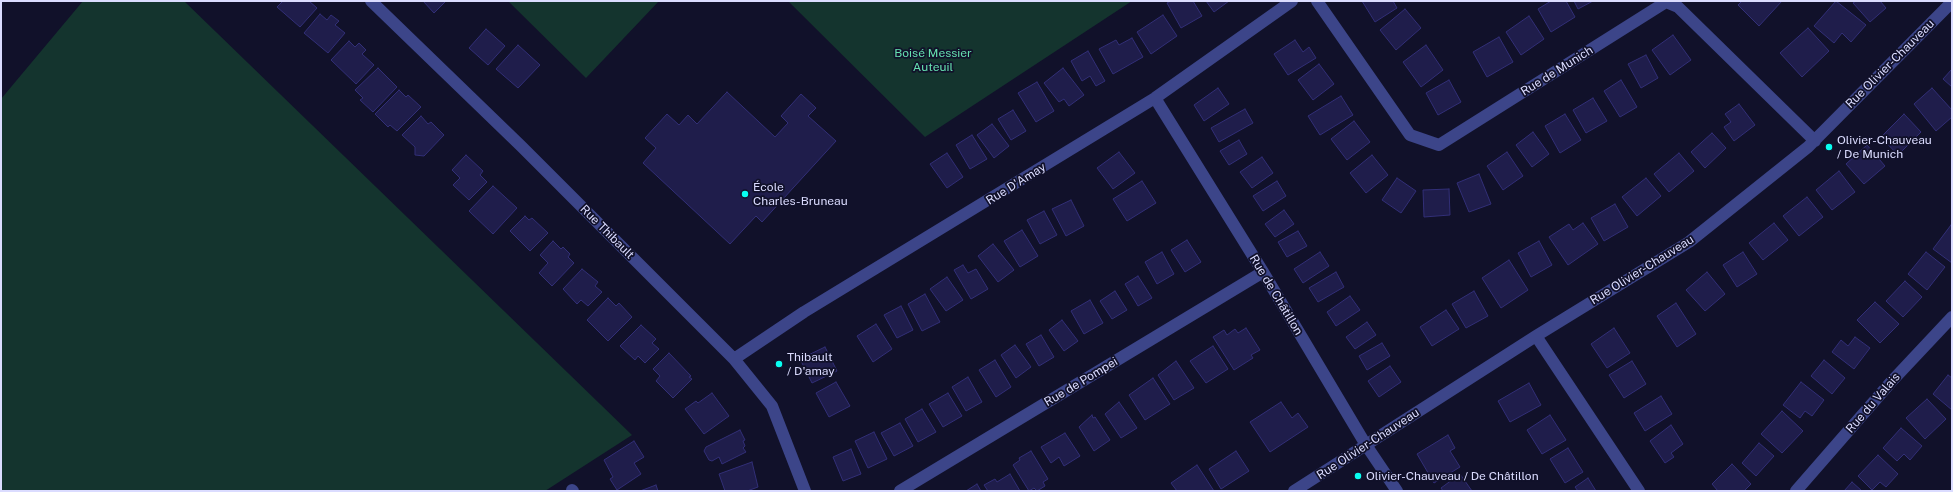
<!DOCTYPE html>
<html>
<head>
<meta charset="utf-8">
<style>
  body { margin:0 }
  #map { position:relative; width:1953px; height:492px; overflow:hidden; background:#11112a; font-family:"Public Sans",sans-serif }
  canvas { display:block }
  .frame { position:absolute; inset:0; border:2px solid #dbdcff; pointer-events:none }
</style>
</head>
<body>
<div id="map">
<canvas width="1953" height="492"></canvas>
<div class="frame"></div>
</div>
<script>
const ctx = document.querySelector('canvas').getContext('2d');
ctx.lineJoin = 'round';
function fill(path, color) { ctx.fillStyle = color; ctx.fill(path, 'evenodd'); }
const toPath = rows => new Path2D(rows.map(r => 'M' + r).join(''));
function strokePath(path, color, width, dash) { ctx.strokeStyle = color; ctx.lineWidth = width; ctx.lineCap = dash ? 'butt' : 'round'; ctx.setLineDash(dash || []); ctx.stroke(path); }
function label(font, color, halo, rows, align = 'center') {
  ctx.font = font + ' "Public Sans",sans-serif'; ctx.lineWidth = 3.5; ctx.setLineDash([]); ctx.textBaseline = 'middle'; ctx.strokeStyle = halo; ctx.fillStyle = color; for (const [text, x, y, turn = 0] of rows) {
    ctx.save(); ctx.translate(x, y); ctx.rotate((+turn || 0) * Math.PI / 180); ctx.textAlign = isNaN(turn) ? turn : align; if (halo) ctx.strokeText(text, 0, 0); ctx.fillText(text, 0, 0); ctx.restore();
  }
}
fill(toPath([
  [83,1,184,1,632,435,545,491,1,491,1,99],
  [508,1,659,1,586,78],
  [788,1,1132,1,925,137]
]), '#14342e');
const building = toPath([
  [283,1,309,1,317,8,300,27,277,7,283,1],
  [423,1,446,1,434,13,423,1],
  [1171,1,1193,1,1202,16,1181,28,1167,3,1171,1],
  [1206,1,1229,1,1214,12,1206,1],
  [1362,1,1393,1,1397,8,1375,22,1362,1],
  [1551,1,1566,1,1575,17,1551,32,1538,9,1551,1],
  [1574,1,1593,1,1578,9,1574,1],
  [1742,1,1782,1,1759,26,1738,5,1742,1],
  [1836,1,1866,25,1851,42,1842,33,1834,43,1814,26,1836,1],
  [1856,1,1880,1,1886,8,1870,22,1853,3,1856,1],
  [1405,9,1421,28,1396,50,1380,30,1405,9],
  [320,14,327,20,331,15,339,21,335,25,345,33,328,53,304,33,320,14],
  [1163,15,1177,36,1151,54,1137,32,1163,15],
  [1529,16,1544,39,1521,55,1506,32,1529,16],
  [1808,28,1829,51,1802,77,1780,53,1808,28],
  [486,29,505,46,488,65,469,48,486,29],
  [1673,35,1691,60,1670,75,1652,50,1673,35],
  [1499,37,1513,62,1487,77,1473,52,1499,37],
  [1132,38,1143,57,1113,74,1099,49,1116,40,1119,45,1132,38],
  [1295,40,1303,52,1309,47,1316,58,1288,75,1274,54,1295,40],
  [349,41,355,47,359,43,366,50,362,54,374,65,356,84,331,60,349,41],
  [518,45,540,65,518,88,496,69,518,45],
  [1426,45,1443,70,1421,87,1403,62,1426,45],
  [1088,51,1105,81,1096,86,1090,76,1082,81,1071,61,1088,51],
  [1646,55,1658,78,1641,88,1628,64,1646,55],
  [1319,64,1334,84,1313,100,1298,80,1319,64],
  [378,68,397,87,373,112,360,100,363,98,355,90,378,68],
  [1063,68,1084,95,1069,106,1064,99,1059,102,1044,83,1063,68],
  [1952,69,1952,87,1943,79,1952,69],
  [1449,80,1461,102,1438,115,1426,93,1449,80],
  [1621,80,1637,107,1620,117,1604,91,1621,80],
  [1037,82,1054,111,1036,122,1018,93,1037,82],
  [1218,88,1229,104,1204,121,1194,105,1218,88],
  [1932,88,1952,110,1952,117,1936,131,1914,104,1932,88],
  [399,90,406,97,408,95,421,107,397,131,390,125,388,127,375,114,399,90],
  [727,92,775,137,788,123,781,116,801,94,816,108,808,116,836,141,762,222,756,216,730,244,643,163,656,148,645,138,667,114,679,125,688,115,697,124,727,92],
  [1341,96,1353,115,1320,135,1308,116,1341,96],
  [1593,98,1607,121,1586,133,1573,110,1593,98],
  [1739,104,1755,125,1734,141,1724,127,1731,122,1725,114,1739,104],
  [1245,109,1253,123,1219,142,1211,128,1245,109],
  [1013,110,1026,131,1011,140,998,119,1013,110],
  [1565,114,1581,140,1560,153,1545,126,1565,114],
  [1904,114,1921,132,1898,155,1881,137,1904,114],
  [421,116,428,124,431,122,444,135,424,156,415,155,415,147,402,135,421,116],
  [1354,121,1370,142,1347,160,1331,139,1354,121],
  [992,124,1009,146,994,158,977,135,992,124],
  [1533,132,1549,154,1532,167,1516,145,1533,132],
  [1712,133,1726,148,1705,168,1691,152,1712,133],
  [972,135,987,159,970,169,956,145,972,135],
  [1239,140,1247,154,1229,165,1220,151,1239,140],
  [1867,145,1885,166,1864,184,1846,164,1867,145],
  [1119,152,1135,173,1113,189,1097,168,1119,152],
  [1507,152,1523,176,1503,190,1487,166,1507,152],
  [947,153,963,177,947,188,930,164,947,153],
  [1679,153,1694,171,1669,192,1654,174,1679,153],
  [466,155,483,171,480,175,487,182,469,200,453,185,460,178,452,170,466,155],
  [1372,155,1388,175,1366,193,1350,173,1372,155],
  [1262,157,1273,173,1252,188,1240,172,1262,157],
  [1839,171,1855,192,1832,210,1816,190,1839,171],
  [1479,174,1491,204,1469,212,1457,183,1479,174],
  [1397,178,1416,191,1401,213,1382,200,1397,178],
  [1646,178,1661,196,1637,216,1622,197,1646,178],
  [1142,181,1156,203,1127,221,1113,199,1142,181],
  [1277,181,1286,196,1263,211,1253,196,1277,181],
  [493,186,517,208,493,234,469,211,493,186],
  [1449,189,1450,215,1424,217,1423,190,1449,189],
  [1807,197,1823,217,1799,236,1783,216,1807,197],
  [1071,200,1084,226,1066,236,1052,209,1071,200],
  [1615,204,1628,227,1604,241,1591,218,1615,204],
  [1284,210,1294,224,1275,237,1265,224,1284,210],
  [1044,211,1057,235,1040,244,1027,220,1044,211],
  [525,216,529,220,532,218,548,233,530,251,510,231,525,216],
  [1583,223,1598,244,1568,265,1549,237,1569,224,1573,230,1583,223],
  [1774,223,1788,240,1763,260,1749,243,1774,223],
  [1951,225,1952,226,1952,263,1933,249,1951,225],
  [1022,230,1038,256,1020,267,1004,241,1022,230],
  [1298,231,1307,246,1287,257,1278,242,1298,231],
  [1187,240,1201,262,1185,272,1171,250,1187,240],
  [553,241,561,249,563,247,570,254,568,257,574,263,552,286,539,273,548,263,540,255,553,241],
  [1539,241,1552,265,1531,277,1518,253,1539,241],
  [993,244,1014,270,998,282,978,256,993,244],
  [1162,252,1174,274,1157,284,1145,262,1162,252],
  [1320,252,1329,266,1303,283,1294,269,1320,252],
  [1743,252,1757,274,1737,287,1723,265,1743,252],
  [1926,252,1945,267,1927,290,1908,274,1926,252],
  [1509,260,1528,290,1501,308,1482,278,1509,260],
  [963,265,968,273,976,269,988,289,971,299,954,270,963,265],
  [582,269,598,282,595,286,602,292,588,306,581,300,577,304,563,289,582,269],
  [1336,272,1344,287,1318,302,1309,288,1336,272],
  [1707,272,1725,294,1705,311,1686,290,1707,272],
  [1138,276,1152,298,1138,306,1125,284,1138,276],
  [947,277,963,300,946,311,930,289,947,277],
  [1905,281,1922,297,1903,317,1886,301,1905,281],
  [1115,291,1127,310,1112,319,1100,301,1115,291],
  [1474,291,1488,316,1466,328,1452,304,1474,291],
  [925,294,940,322,922,331,908,304,925,294],
  [1350,296,1360,310,1336,326,1327,312,1350,296],
  [608,298,616,306,619,303,632,317,608,341,587,320,608,298],
  [1090,300,1103,323,1084,334,1071,311,1090,300],
  [1875,302,1899,324,1880,343,1857,320,1875,302],
  [1676,303,1696,334,1677,347,1657,316,1676,303],
  [901,306,913,330,897,338,884,315,901,306],
  [1446,310,1459,329,1432,346,1420,327,1446,310],
  [1062,320,1078,341,1064,351,1049,330,1062,320],
  [1367,322,1376,335,1355,349,1346,337,1367,322],
  [876,324,892,349,873,362,857,336,876,324],
  [641,325,656,339,652,343,659,349,645,363,638,356,635,360,620,346,641,325],
  [1246,328,1260,350,1251,355,1253,358,1234,370,1213,337,1224,330,1227,335,1235,329,1238,333,1246,328],
  [1614,328,1630,353,1607,368,1591,344,1614,328],
  [1041,335,1054,357,1039,366,1026,344,1041,335],
  [1855,337,1870,348,1854,369,1832,352,1841,340,1848,346,1855,337],
  [1382,343,1390,356,1367,370,1359,356,1382,343],
  [1015,345,1031,367,1016,378,1001,355,1015,345],
  [1213,346,1228,369,1206,383,1190,361,1213,346],
  [825,347,837,371,812,383,800,359,825,347],
  [669,353,691,376,689,377,692,379,673,398,656,381,660,376,653,369,669,353],
  [995,360,1011,387,996,397,979,370,995,360],
  [1824,360,1845,378,1832,394,1811,376,1824,360],
  [1176,361,1194,388,1174,400,1158,375,1176,361],
  [1632,361,1646,384,1624,398,1609,375,1632,361],
  [1390,366,1401,382,1379,397,1368,381,1390,366],
  [1948,375,1952,378,1952,410,1933,394,1948,375],
  [968,377,982,402,966,411,952,387,968,377],
  [1153,378,1170,404,1145,420,1129,395,1153,378],
  [836,382,850,406,829,417,816,393,836,382],
  [1801,382,1824,400,1812,416,1805,411,1800,418,1783,405,1801,382],
  [1529,383,1541,405,1510,422,1498,401,1529,383],
  [712,393,729,416,704,434,685,409,696,401,698,403,712,393],
  [948,393,962,416,943,427,929,404,948,393],
  [1661,396,1672,414,1645,431,1634,413,1661,396],
  [1927,399,1946,419,1925,439,1906,418,1927,399],
  [1119,402,1137,428,1121,438,1105,414,1119,402],
  [1281,402,1292,418,1298,413,1308,427,1270,452,1250,422,1281,402],
  [922,409,936,432,918,442,905,419,922,409],
  [1782,411,1803,431,1782,453,1761,434,1782,411],
  [1092,415,1093,418,1095,417,1110,440,1094,451,1079,427,1092,415],
  [1550,415,1566,440,1542,454,1527,430,1550,415],
  [900,423,913,446,894,456,881,433,900,423],
  [1671,425,1683,444,1671,453,1674,457,1665,463,1650,441,1671,425],
  [1901,428,1922,446,1910,460,1904,454,1897,461,1883,448,1901,428],
  [740,430,745,440,743,441,745,446,743,448,746,452,722,464,719,457,712,461,709,460,704,451,706,447,740,430],
  [874,432,887,459,868,468,855,441,874,432],
  [1065,433,1080,456,1064,466,1059,457,1051,463,1041,447,1065,433],
  [1448,435,1455,448,1450,451,1460,467,1434,483,1417,454,1448,435],
  [634,441,644,457,634,463,641,474,617,490,610,479,613,477,604,460,634,441],
  [1759,443,1774,456,1756,476,1742,463,1759,443],
  [1568,448,1583,472,1565,483,1550,459,1568,448],
  [851,449,861,474,843,481,833,457,851,449],
  [1031,451,1048,479,1043,482,1045,486,1037,491,1034,488,1029,491,1013,465,1020,460,1019,458,1031,451],
  [1236,451,1249,471,1221,489,1209,469,1236,451],
  [1878,455,1898,474,1886,487,1880,482,1872,490,1858,476,1878,455],
  [752,462,758,487,747,491,725,491,719,474,752,462],
  [1732,464,1751,484,1744,491,1718,491,1712,484,1732,464],
  [1197,465,1214,491,1177,491,1171,483,1197,465],
  [1010,474,1020,491,988,491,984,485,995,479,997,482,1010,474],
  [1460,474,1472,491,1443,491,1441,488,1460,474],
  [1588,478,1596,491,1578,491,1575,487,1588,478],
  [1852,482,1862,491,1844,491,1852,482],
  [977,484,981,491,966,491,977,484],
  [656,485,658,491,640,491,656,485]
]);
fill(building, '#1f1d4b');
strokePath(building, '#322f77', 1);
strokePath(toPath([
  [371,1,521,146,734,359,772,406,805,491],
  [1317,1,1410,135,1439,145,1666,2,1678,7,1815,141],
  [1155,98,1263,272,1366,445,1397,491],
  [1536,336,1639,491],
  [734,359,804,312,1155,98,1292,1],
  [572,490,573,491],
  [900,491,1263,272],
  [1294,491,1536,336,1689,242,1808,147,1952,2],
  [1796,491,1891,382,1952,317]
]), '#3c4589', 12);
for (const [x, y, r, color] of [
  [1829,147,4,"#08fef1"],
  [745,194,4,"#08fef1"],
  [779,364,4,"#08fef1"],
  [1358,476,4,"#08fef1"]
]) { const dot = new Path2D(); dot.arc(x, y, r, 0, 2 * Math.PI); ctx.fillStyle = color; ctx.fill(dot); strokePath(dot, '#11112a', 1.5); }
label('12px', '#65e0af', '#11112a', [
  ["Boisé Messier",933,53],
  ["Auteuil",933,67]
]);
label('12px', '#dbdcff', '#11112a', [
  ["Rue Olivier-Chauveau",1890,64,-45],
  ["Rue de Munich",1557,71,-32],
  ["Rue D'Amay",1016,184,-32],
  ["Rue Thibault",607,232,45],
  ["Rue Olivier-Chauveau",1642,270,-32],
  ["Rue de Châtillon",1276,295,59],
  ["Rue de Pompei",1081,382,-31],
  ["Rue du Valais",1873,403,-49],
  ["Rue Olivier-Chauveau",1368,444,-33]
]);
label('12px', '#dbdcff', '#11112a', [
  ["Olivier-Chauveau",1837,140],
  ["/ De Munich",1837,154],
  ["École",753,187],
  ["Charles-Bruneau",753,201],
  ["Thibault",787,357],
  ["/ D'amay",787,371],
  ["Olivier-Chauveau / De Châtillon",1366,476]
], 'left');
</script>
</body>
</html>
